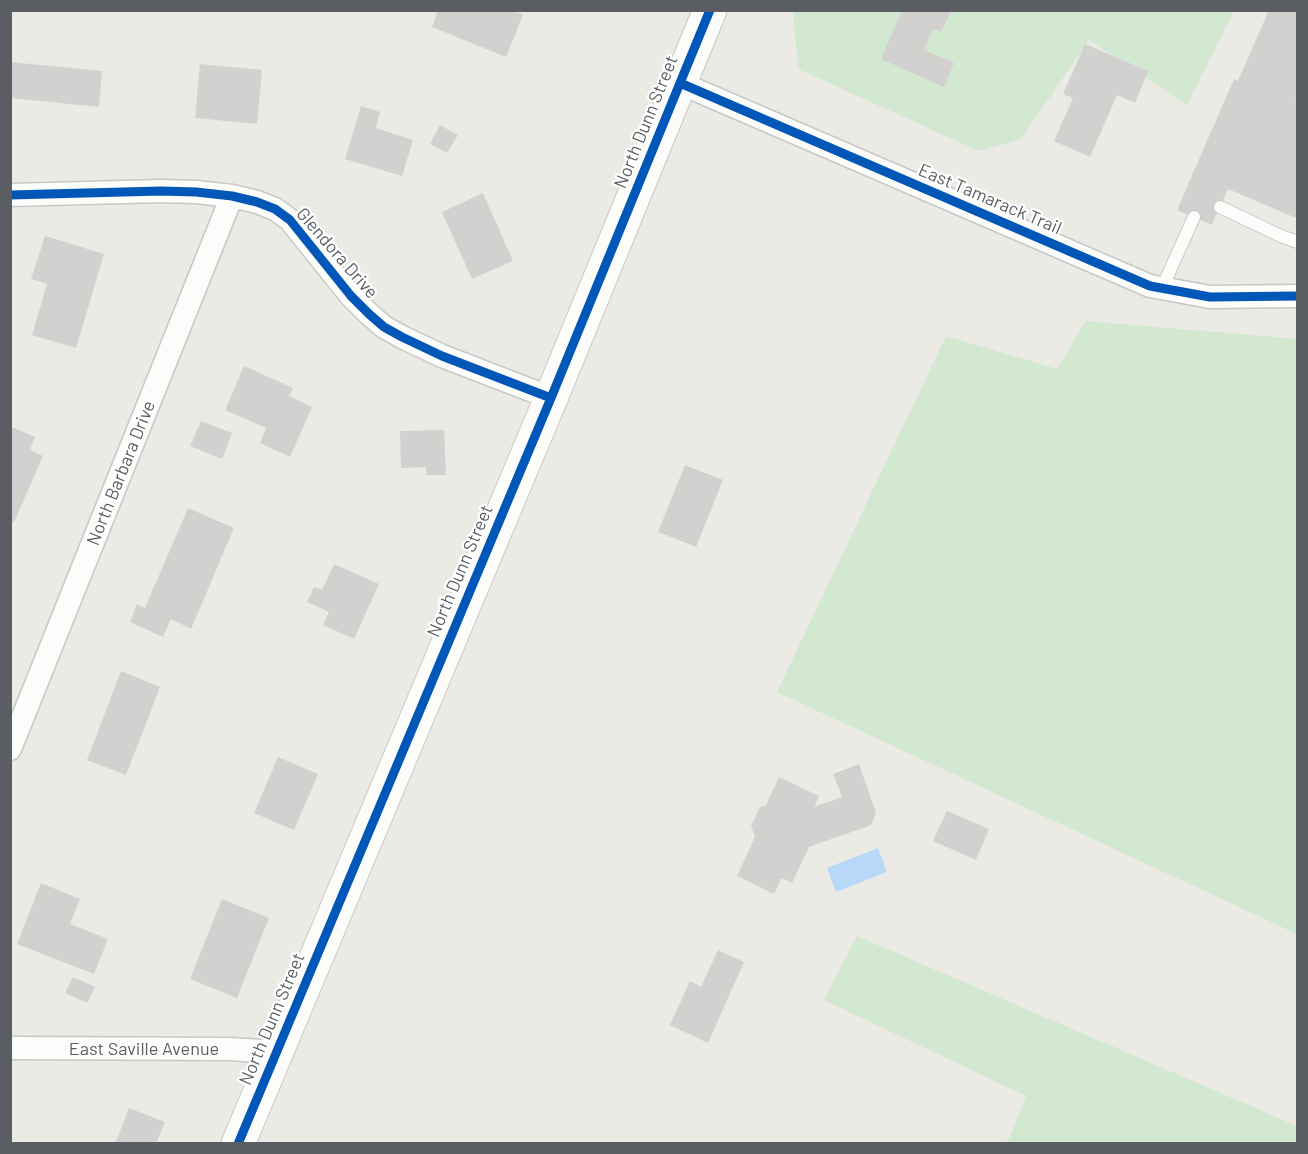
<!DOCTYPE html>
<html>
<head>
<meta charset="utf-8">
<style>
  body { margin:0 }
  #map { position:relative; width:1308px; height:1154px; overflow:hidden; background:#ebeae5; font-family:Barlow,sans-serif }
  canvas { display:block }
  .frame { position:absolute; inset:0; border:12px solid #5a5e63; pointer-events:none }
</style>
</head>
<body>
<div id="map">
<canvas width="1308" height="1154"></canvas>
<div class="frame"></div>
</div>
<script>
const ctx = document.querySelector('canvas').getContext('2d');
ctx.lineJoin = 'round';
function fill(path, color) { ctx.fillStyle = color; ctx.fill(path, 'evenodd'); }
const toPath = rows => new Path2D(rows.map(r => 'M' + r).join(''));
function strokePath(path, color, width, dash) { ctx.strokeStyle = color; ctx.lineWidth = width; ctx.lineCap = dash ? 'butt' : 'round'; ctx.setLineDash(dash || []); ctx.stroke(path); }
function label(font, color, halo, rows, align = 'center') {
  ctx.font = font + ' Barlow,sans-serif'; ctx.lineWidth = 4.5; ctx.setLineDash([]); ctx.textBaseline = 'middle'; ctx.strokeStyle = halo; ctx.fillStyle = color; for (const [text, x, y, turn = 0] of rows) {
    ctx.save(); ctx.translate(x, y); ctx.rotate((+turn || 0) * Math.PI / 180); ctx.textAlign = isNaN(turn) ? turn : align; if (halo) ctx.strokeText(text, 0, 0); ctx.fillText(text, 0, 0); ctx.restore();
  }
}
fill(toPath([
  [793,11,1234,11,1187,105,1089,40,1021,139,979,151,798,69],
  [1086,321,1297,339,1297,934,777,692,946,336,1057,369],
  [857,936,1297,1126,1297,1143,1007,1143,1026,1096,824,1000]
]), '#d2e8d1');
fill(toPath([
  [878,848,887,872,836,892,827,868]
]), '#b7d9f7');
fill(toPath([
  [438,10,512,10,523,15,506,57,432,27],
  [902,10,943,10,950,13,941,32,933,29,924,50,954,63,944,87,881,59],
  [1269,10,1298,10,1298,98,1295,104,1298,105,1298,219,1228,189,1212,225,1177,210,1234,79,1238,81],
  [1085,44,1148,71,1135,103,1117,95,1090,157,1054,141,1073,98,1063,94],
  [10,62,102,71,99,107,10,98],
  [200,64,262,70,257,124,195,118],
  [361,106,380,112,376,128,413,140,402,176,345,159],
  [440,125,458,135,447,153,430,144],
  [483,193,513,261,472,279,442,212],
  [45,236,104,254,76,348,32,335,47,284,31,279],
  [244,366,293,388,289,396,312,407,290,457,260,443,266,428,225,410],
  [201,421,232,433,222,459,190,446],
  [10,426,35,437,30,450,43,456,14,522,10,521],
  [444,430,446,475,426,475,426,467,401,468,400,431],
  [685,465,723,480,696,547,658,532],
  [188,508,234,528,191,629,171,619,163,637,130,622,137,604,145,608],
  [334,564,379,584,354,639,323,625,329,612,307,602,314,587,322,590],
  [121,671,160,687,126,775,87,760],
  [278,757,318,774,294,830,254,813],
  [859,764,876,813,871,825,809,847,792,883,782,878,774,894,737,876,755,837,751,826,760,807,766,805,779,777,819,796,814,807,842,797,833,774],
  [947,811,989,829,976,860,933,841],
  [41,883,80,899,70,924,108,939,94,974,17,944],
  [222,899,269,918,237,998,190,979],
  [718,950,744,962,708,1043,670,1025,690,981,701,987],
  [73,977,95,987,87,1003,65,993],
  [129,1108,165,1122,156,1144,115,1144]
]), '#d2d1cf');
const lane = toPath([
  [1220,207,1283,237,1298,242],
  [1162,288,1194,217]
]);
const street = toPath([
  [680,83,1150,286,1210,297,1298,296],
  [10,195,161,191,196,192,232,196,257,202,275,209,290,220,351,296,369,314,384,327,402,337,442,356,551,398],
  [10,749,232,196],
  [10,1048,229,1049,277,1052]
]);
const secondary = toPath([
  [238,1144,551,398,680,83,710,10]
]);
strokePath(lane, '#c8c8c7', 14);
strokePath(street, '#c8c8c7', 25);
strokePath(secondary, '#c7c7c5', 35);
strokePath(lane, '#fcfcfb', 12);
strokePath(street, '#fcfcfb', 22);
strokePath(secondary, '#fcfcfb', 33);
strokePath(toPath([
  [680,83,1150,286,1210,297,1298,296],
  [10,195,161,191,196,192,232,196,257,202,275,209,290,220,351,296,369,314,384,327,402,337,442,356,551,398],
  [238,1144,551,398,680,83,710,10]
]), '#0057b8', 9);
label('18px', '#5a5e63', '#fff', [
  ["North Dunn Street",646,122,-68],
  ["East Tamarack Trail",990,199,23],
  ["Glendora Drive",337,253,49],
  ["North Barbara Drive",121,473,-68],
  ["North Dunn Street",460,571,-67],
  ["North Dunn Street",272,1019,-67],
  ["East Saville Avenue",144,1049]
]);
</script>
</body>
</html>
